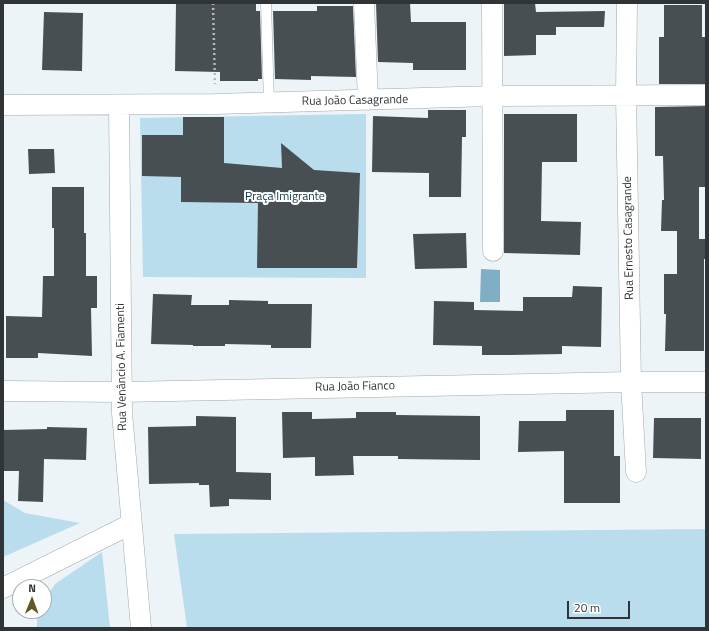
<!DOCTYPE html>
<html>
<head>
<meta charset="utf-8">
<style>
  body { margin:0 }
  #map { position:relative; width:709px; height:631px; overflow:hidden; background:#ecf4f8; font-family:"Titillium Web",sans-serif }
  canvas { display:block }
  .frame { position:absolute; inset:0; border:4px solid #313436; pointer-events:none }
  .north { position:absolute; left:12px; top:579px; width:40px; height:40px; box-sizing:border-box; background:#fff; border:1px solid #adaeaf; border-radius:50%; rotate:1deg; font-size:11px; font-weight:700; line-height:16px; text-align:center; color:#313436 }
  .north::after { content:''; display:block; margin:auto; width:14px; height:18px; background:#605925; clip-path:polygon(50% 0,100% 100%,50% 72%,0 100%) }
  .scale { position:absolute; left:567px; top:601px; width:63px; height:18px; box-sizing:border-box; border:2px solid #313436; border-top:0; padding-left:5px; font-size:12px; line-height:14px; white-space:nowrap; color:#313436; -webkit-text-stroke:3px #fff; paint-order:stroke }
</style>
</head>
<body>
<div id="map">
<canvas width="709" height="631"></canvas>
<div class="frame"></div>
<div class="north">N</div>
<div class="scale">20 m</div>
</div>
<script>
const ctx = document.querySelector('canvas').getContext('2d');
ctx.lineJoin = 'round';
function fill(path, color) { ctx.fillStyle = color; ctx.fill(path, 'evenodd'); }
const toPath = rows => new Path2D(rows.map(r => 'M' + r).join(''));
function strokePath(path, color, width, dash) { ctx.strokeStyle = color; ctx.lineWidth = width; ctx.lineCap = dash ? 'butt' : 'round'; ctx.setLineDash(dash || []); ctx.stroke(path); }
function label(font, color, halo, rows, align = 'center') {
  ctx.font = font + ' "Titillium Web",sans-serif'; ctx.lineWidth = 4; ctx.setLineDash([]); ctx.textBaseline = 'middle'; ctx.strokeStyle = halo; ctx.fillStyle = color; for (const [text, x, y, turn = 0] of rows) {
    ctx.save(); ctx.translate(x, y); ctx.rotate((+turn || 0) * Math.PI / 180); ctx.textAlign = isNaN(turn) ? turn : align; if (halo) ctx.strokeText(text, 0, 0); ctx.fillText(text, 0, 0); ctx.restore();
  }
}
fill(toPath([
  [366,114,366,278,143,277,140,118],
  [3,500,25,513,80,523,3,557],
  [706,529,706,628,187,628,174,534],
  [102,552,110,628,37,628,37,612,44,611,44,601,55,584]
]), '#baddee');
fill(toPath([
  [481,269,500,270,500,302,480,302]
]), '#80afc5');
fill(toPath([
  [176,3,256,3,256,11,260,11,262,79,258,79,258,81,220,81,220,72,175,71],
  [376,3,410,3,411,22,466,22,466,70,413,70,413,63,378,62],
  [504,3,535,3,536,12,605,11,604,27,556,27,556,35,536,35,536,55,504,56],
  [664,5,702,5,702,37,706,37,706,84,659,84,659,37,664,37],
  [317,6,353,6,356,77,311,76,311,80,275,79,273,11,317,11],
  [44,12,83,13,82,71,42,70],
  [706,106,706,187,699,187,699,239,706,239,706,259,704,259,704,351,665,351,666,314,664,314,664,274,677,274,677,231,661,231,662,200,664,200,663,156,655,156,655,107],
  [428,110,466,110,466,137,462,137,461,197,429,197,429,173,372,172,373,116,428,118],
  [504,114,577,114,577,162,542,162,541,221,581,222,580,255,504,253],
  [183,117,224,117,224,163,282,168,281,143,314,170,360,173,357,268,257,268,258,203,181,202,181,177,142,176,142,135,183,135],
  [28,149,54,149,55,173,29,174],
  [52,187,84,187,84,233,86,233,86,276,97,276,97,308,91,308,92,356,38,353,38,358,6,358,6,316,42,317,43,276,54,276,54,228,52,228],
  [466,233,467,268,415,269,413,234],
  [573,286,602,287,601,347,562,346,562,354,511,355,482,355,482,346,433,345,434,301,474,302,474,310,523,311,523,297,572,297],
  [153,294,192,295,191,305,229,305,229,300,268,301,268,304,312,304,311,348,271,348,271,345,225,344,225,346,193,346,193,345,151,344],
  [566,410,614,410,614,456,620,456,620,503,564,503,564,451,518,452,519,421,566,421],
  [282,412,312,412,312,419,356,418,356,412,396,412,396,415,480,416,480,460,398,459,398,456,353,456,354,475,315,476,315,457,283,458],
  [196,416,236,417,236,472,271,473,271,500,229,499,229,506,210,507,209,485,199,485,199,483,149,484,148,427,196,426],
  [654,418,701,418,701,459,653,458],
  [47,427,87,428,86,460,44,459,43,502,18,501,19,471,3,471,3,430,47,429]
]), '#484f52');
const lane = toPath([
  [266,3,269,103]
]);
const street = toPath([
  [364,3,368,100],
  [492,3,493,251],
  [627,3,626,96,631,382,636,472],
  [3,105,215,104,492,96,706,95],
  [119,105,122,413,141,628],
  [3,391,121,392,631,382,706,382],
  [3,588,131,524]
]);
strokePath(lane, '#a1a8ac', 11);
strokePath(street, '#a1a8ac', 21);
strokePath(toPath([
  [213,3,215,84]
]), '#b3b9bd', 2.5, [2, 3]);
strokePath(lane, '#fff', 10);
strokePath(street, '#fff', 20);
label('12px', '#313436', '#fff', [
  ["Rua João Casagrande",355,101,-1],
  ["Rua Ernesto Casagrande",629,238,-91],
  ["Rua Venâncio A. Fiamenti",122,367,-91],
  ["Rua João Fianco",355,387,-1]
]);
label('12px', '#0d3647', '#fff', [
  ["Praça Imigrante",285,197]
]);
</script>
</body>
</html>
